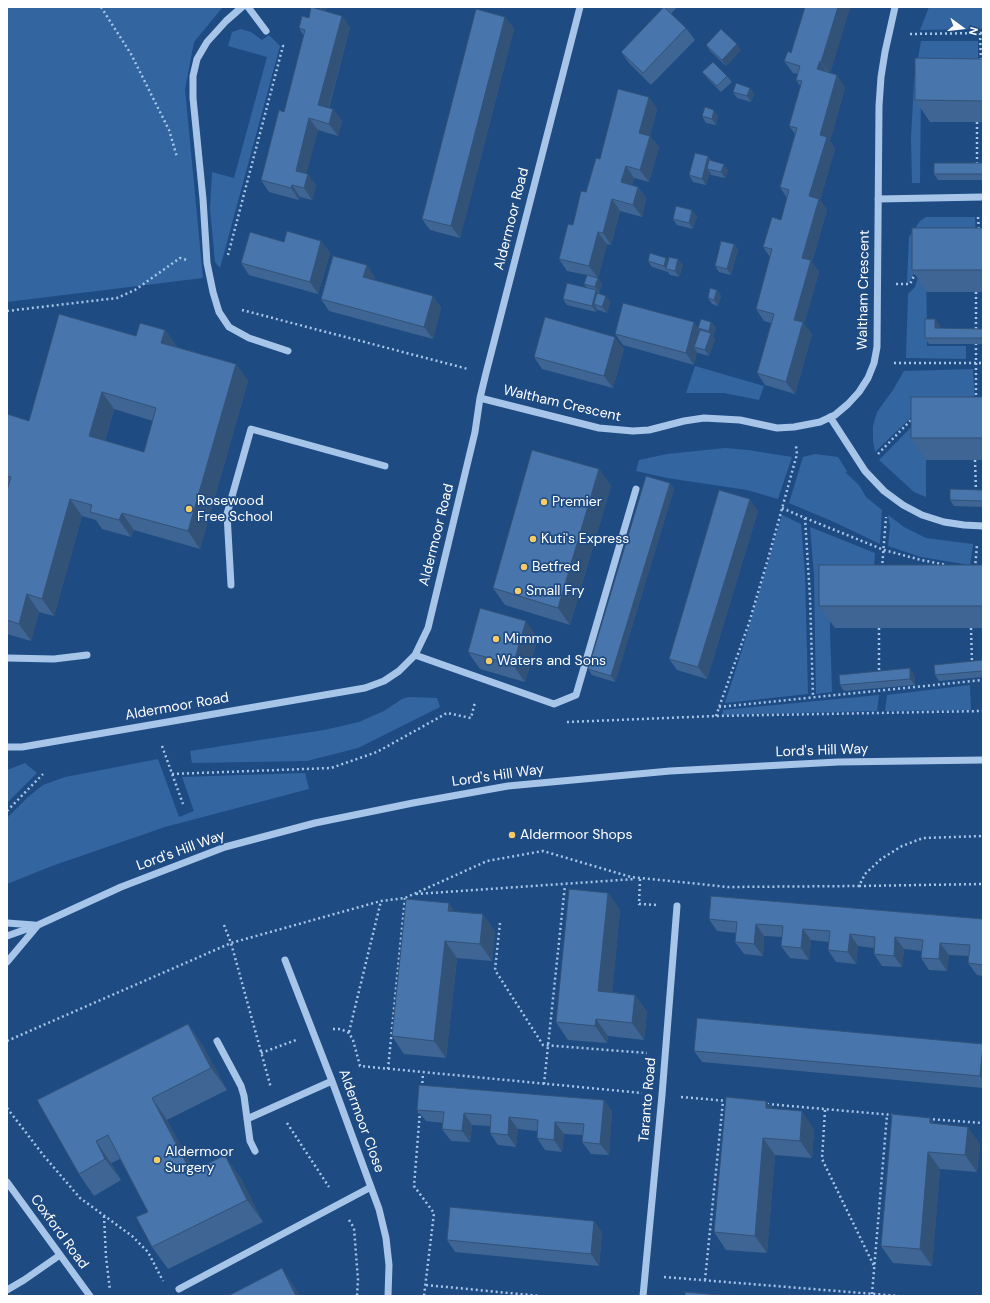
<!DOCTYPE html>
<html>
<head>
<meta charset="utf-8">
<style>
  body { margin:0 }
  #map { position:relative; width:990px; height:1303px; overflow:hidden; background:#1f4b83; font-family:"DM Sans",sans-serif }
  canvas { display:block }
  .frame { position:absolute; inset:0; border:8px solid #fff; pointer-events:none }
  .north { position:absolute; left:942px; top:8px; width:40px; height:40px; -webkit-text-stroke:3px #1f4b83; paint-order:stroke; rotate:105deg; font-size:11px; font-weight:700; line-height:16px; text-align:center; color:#fff }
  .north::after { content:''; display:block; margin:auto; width:14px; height:18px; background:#fff; clip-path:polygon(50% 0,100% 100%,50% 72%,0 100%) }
</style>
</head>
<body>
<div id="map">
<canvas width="990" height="1303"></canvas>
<div class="frame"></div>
<div class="north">N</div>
</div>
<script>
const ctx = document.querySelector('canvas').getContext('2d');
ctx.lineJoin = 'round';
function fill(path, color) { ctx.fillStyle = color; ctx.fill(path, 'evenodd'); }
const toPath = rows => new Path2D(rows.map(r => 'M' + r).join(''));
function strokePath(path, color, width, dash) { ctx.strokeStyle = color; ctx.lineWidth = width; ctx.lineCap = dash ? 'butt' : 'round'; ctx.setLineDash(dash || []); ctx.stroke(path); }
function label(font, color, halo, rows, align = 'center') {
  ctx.font = font + ' "DM Sans",sans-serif'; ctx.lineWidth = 3.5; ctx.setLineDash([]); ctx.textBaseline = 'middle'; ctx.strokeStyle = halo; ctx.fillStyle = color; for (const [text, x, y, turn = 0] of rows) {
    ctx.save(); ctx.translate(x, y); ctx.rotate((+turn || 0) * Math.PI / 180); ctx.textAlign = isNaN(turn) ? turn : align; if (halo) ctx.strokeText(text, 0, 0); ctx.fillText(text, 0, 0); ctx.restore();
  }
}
fill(toPath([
  [7,7,222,7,222,8,194,42,185,89,203,278,7,302],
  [929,7,983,7,983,29,920,30],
  [241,29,251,32,262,40,269,35,280,46,220,268,215,262,210,209,212,172,234,178,267,57,228,46,232,32],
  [921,41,978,41,978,74,921,88,920,183,912,183,911,139,914,81],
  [926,217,975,217,976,242,921,247,913,275,909,282,907,282,909,237,920,221],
  [926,252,927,346,966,346,966,359,906,358,908,294,915,287],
  [695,366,764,386,759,400,724,393,686,393],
  [973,369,975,406,922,407,875,452,873,441,873,426,877,412,893,390,904,371],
  [923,415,926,418,926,497,914,492,879,460],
  [725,448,748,450,792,457,778,499,747,490,667,478,636,471,639,460,667,454],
  [815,454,838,457,847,471,846,473,859,485,866,497,882,510,880,544,834,522,789,503,803,457],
  [782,515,801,524,805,574,808,694,725,703,742,650],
  [888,515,904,527,926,538,973,544,970,565,921,557,888,546,890,526],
  [810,527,875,553,873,585,831,583,830,629,832,692,816,694,814,575],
  [970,685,971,710,885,711,887,695],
  [879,695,877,711,722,715,723,710],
  [409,697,437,698,440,707,358,748,307,761,192,763,190,751,324,730,359,722,384,711,402,699],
  [158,759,179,817,194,811,182,777,305,773,309,789,165,827,52,866,7,884,7,818,28,797,43,785,65,777],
  [25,763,37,773,7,803,7,770]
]), '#3365a1');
strokePath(toPath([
  [101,7,131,54,169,130,177,157],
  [980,33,981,62],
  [910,34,983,33],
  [977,122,977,166],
  [978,217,979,232],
  [228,255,283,46,281,44],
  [896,284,910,284,916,272],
  [976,292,976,332],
  [242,310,468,369],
  [7,311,117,298,135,290,180,258,187,260],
  [894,363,983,363],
  [976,400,976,341],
  [878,454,912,419],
  [975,460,976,492],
  [782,508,805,518,810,597,813,697],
  [805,518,884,550,921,560,947,565],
  [882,568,886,517],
  [975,568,977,545],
  [879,628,879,674],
  [971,628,972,664],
  [719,707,983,680],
  [716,716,749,623,770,552,797,454,796,446],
  [567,722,716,716,983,711],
  [162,746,183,804],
  [172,774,331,768,377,752,447,713,471,718,475,702],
  [7,811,43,774],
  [640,879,639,904,658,905],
  [859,886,983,884],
  [416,894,635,879],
  [500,923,495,970,543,1045,647,1053],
  [224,925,231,943,271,1088],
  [333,1029,341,1029,349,1033,353,1040,360,1066,642,1093],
  [349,1032,381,901],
  [7,1041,231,943,381,901,405,898,487,861,543,851,631,877,728,887,859,886,865,874,881,859,902,846,923,838,983,836],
  [261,1053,296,1040],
  [388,1069,405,898],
  [544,1084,565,885],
  [422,1088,423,1073],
  [681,1097,728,1101],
  [767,1104,893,1115],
  [7,1108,44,1156,80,1198,132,1236,148,1252,163,1281],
  [825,1110,822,1159,874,1266],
  [420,1111,414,1186,434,1213,424,1296],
  [928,1119,983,1123],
  [287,1123,329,1187],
  [104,1216,106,1257,110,1290],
  [349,1220,354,1228,358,1280,357,1296],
  [664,1277,899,1296],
  [705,1280,723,1101],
  [426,1285,540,1296],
  [872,1294,887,1115]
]), '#a6c5e9', 2.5, [2, 3]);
strokePath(toPath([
  [242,7,226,21,207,42,197,59,193,76,193,98,203,199,207,263,213,292,219,312,229,327,249,338,288,351],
  [248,7,266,31],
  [878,199,983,197],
  [480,398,599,428,633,431,649,430,684,421,704,418,740,420,777,428,794,427,820,422,835,415,848,404,859,392,868,378,874,363,877,347,879,106,881,77,885,52,895,7],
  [830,417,865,471,884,491,903,505,922,515,944,522,964,525,983,526],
  [231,585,227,514,251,429,385,466],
  [415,655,554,704,576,695,636,489],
  [7,658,54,659,87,655],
  [7,747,22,747,365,688,384,681,399,671,415,655,428,628,475,432,480,398,486,373,580,7],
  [7,923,34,925],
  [7,936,38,925,121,887,225,847,315,823,413,803,508,786,670,771,838,762,983,760],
  [285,960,332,1081,379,1209,386,1238,389,1265,388,1296],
  [7,962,38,925],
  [217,1041,241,1086,244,1096,250,1141,255,1151],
  [247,1119,332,1081],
  [7,1182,90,1296],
  [179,1289,371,1187],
  [7,1290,24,1280,60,1255],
  [643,1296,662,1095,677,906]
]), '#a6c5e9', 7);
fill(toPath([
  [318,7,328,7,325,11,350,27,329,108,333,109,342,121,338,136,318,130,306,174,308,174,316,186,312,200,300,197,299,200,269,192,261,180,284,112,304,36,299,28,309,18,323,10],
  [660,7,677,7,671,14,686,28,695,40,651,85,629,63,621,52,662,9],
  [805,7,850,7,830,73,845,87,830,141,835,149,820,200,827,210,812,262,819,272,804,324,812,334,795,394,765,385,757,373,771,323,764,321,756,309,770,257,763,247,781,220,787,198,780,187,795,134,789,126,801,87,796,80,798,74,793,73,784,61,791,53],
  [505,17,514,29,460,238,430,230,422,219],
  [706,45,741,50,726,66,710,51],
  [983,59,983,122,930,122,915,100],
  [702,72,727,76,732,82,721,92,707,78],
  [750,88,754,94,751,102,737,98,733,92],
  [649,97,657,109,650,136,659,147,649,182,634,178,632,185,638,187,646,198,642,217,620,211,611,245,607,244,598,278,602,284,599,293,597,293,610,302,607,313,598,310,597,309,596,312,567,305,563,299,587,288,584,284,587,275,567,271,559,259,586,192],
  [702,116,718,116,716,125,706,123],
  [708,156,711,160,728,170,725,178,711,175,710,172,706,185,693,182,689,175],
  [983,163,983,180,938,180,934,174],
  [697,216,693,229,677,225,673,219],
  [983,228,983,292,927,292,912,270],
  [321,241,330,253,318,294,249,275,241,263,284,242],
  [734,244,738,250,731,275,719,272,715,266],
  [648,261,668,261,683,265,679,277,670,275,668,272,652,267],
  [375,277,374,280,433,296,441,308,433,339,329,311,321,299],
  [717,290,721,296,718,306,712,304,708,298],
  [711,322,716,328,713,337,715,340,709,356,698,353,697,352,694,365,623,345,615,334,699,330,698,328],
  [940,325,940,328,983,329,983,344,929,344,925,338],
  [165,330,177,347,236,364,248,381,200,549,134,530,131,537,102,529,96,520,82,516,54,616,39,612,31,641,7,634,7,414,29,421,136,336],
  [114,409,153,421,144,452,105,441],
  [624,349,613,388,542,369,534,357],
  [983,397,983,460,926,460,911,438],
  [599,469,611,486,570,625,505,605,493,588],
  [670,483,674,489,615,682,592,675,588,669],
  [983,490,983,507,954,506,950,500],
  [758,511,707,679,677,670,669,659],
  [983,565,983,628,835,628,819,606],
  [538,638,525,682,480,669,468,652],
  [983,660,983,677,939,681,935,675],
  [914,674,915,685,844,691,840,685],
  [608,893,620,910,612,992,635,995,647,1012,644,1040,608,1036,607,1043,568,1040,556,1022],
  [455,911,495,931,492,961,457,958,446,1058,404,1054,392,1036],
  [709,919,983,919,983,976,977,975,968,963,969,956,949,955,947,971,929,970,921,958,922,951,904,949,902,967,882,966,874,954,874,948,858,946,856,964,836,962,828,950,829,942,811,940,809,960,790,958,781,946,782,937,764,936,763,956,744,954,735,942,736,933,717,931],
  [188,1024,203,1046,227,1090,167,1120,194,1170,240,1177,263,1222,168,1269,152,1247,148,1212,120,1159,111,1163,121,1180,94,1196,79,1174,37,1100],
  [983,1044,983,1088,702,1062,694,1051],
  [604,1100,612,1112,609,1155,591,1154,582,1142,583,1135,564,1134,562,1152,545,1150,537,1138,537,1131,518,1129,516,1147,498,1145,490,1133,490,1126,472,1125,470,1142,451,1141,442,1129,443,1123,426,1121,417,1110],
  [766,1101,772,1108,814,1129,812,1158,775,1155,767,1253,726,1250,714,1232],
  [930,1118,935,1124,980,1144,977,1172,940,1169,932,1266,893,1263,881,1246],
  [594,1221,602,1233,599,1266,455,1252,447,1240]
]), '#3e6593');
fill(toPath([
  [321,7,328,7,324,12],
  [838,7,850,7,830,74,821,62],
  [342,16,350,27,326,117,318,105],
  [505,17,514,29,460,238,451,226],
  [737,44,741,50,726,66,722,60],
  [820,61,828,73,817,69],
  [837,75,845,87,830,141,835,149,820,200,827,210,812,262,819,272,804,324,812,334,795,394,786,382,809,196,820,135],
  [750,88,754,94,751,102,747,96],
  [649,97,657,109,648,145,639,133],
  [333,109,342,121,338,136,329,124],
  [714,110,718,116,716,125,712,119],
  [309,118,318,130,304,183,296,171],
  [650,136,659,147,649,182,640,170],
  [708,156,712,163,707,169,710,172,706,185,702,179],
  [724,164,728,170,725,178,721,172],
  [626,166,634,178,630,194,621,182],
  [308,174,316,186,312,200,304,188],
  [292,185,300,197,299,200,291,188],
  [638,187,646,198,642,217,633,205],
  [612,199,620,211,611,245,603,233],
  [692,210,697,216,693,229,689,223],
  [598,232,607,244,598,278,589,266],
  [321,241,330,253,318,294,310,282],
  [734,244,738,250,731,275,727,269],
  [666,258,671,264,666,269,664,266],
  [678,259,683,265,679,277,675,271],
  [367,265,375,277,372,289,363,277],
  [598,278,602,284,599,293,595,287],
  [596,290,600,296,594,304,597,309,596,312,592,306],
  [717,290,721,296,718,306,714,300],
  [433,296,441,308,433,339,424,327],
  [606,296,610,302,607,313,602,307],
  [935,319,940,325,940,335,935,328],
  [694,322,702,334,694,347,697,352,694,365,686,353],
  [711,322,716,328,713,337,715,340,709,356,705,350,711,334,709,331],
  [165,330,177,347,161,343],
  [615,337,624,349,613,388,604,376],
  [236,364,248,381,200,549,188,531],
  [102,392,114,409,101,453,89,436],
  [599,469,611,486,570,625,558,608],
  [670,483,674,489,615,682,611,676],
  [70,499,82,516,54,616,42,599],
  [750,499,758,511,707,679,698,667],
  [122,513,134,530,131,537,119,520],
  [27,594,39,612,31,641,19,624],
  [526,621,538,638,525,682,513,665],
  [910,668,914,674,915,685,910,679],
  [608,893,620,910,611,1008,598,991],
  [449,903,461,920,448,911],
  [483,914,495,931,492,961,480,944],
  [756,924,764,936,763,956,754,944],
  [803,929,811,940,809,960,801,948],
  [850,934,858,946,856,964,848,952],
  [895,937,904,949,902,967,894,956],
  [445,941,457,958,446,1058,434,1041],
  [940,943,949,955,947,971,939,959],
  [635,995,647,1012,644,1040,632,1023],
  [596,1019,608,1036,607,1043,595,1026],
  [188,1024,203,1046,227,1090,211,1068],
  [983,1044,983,1081,980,1076],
  [152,1098,167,1120,207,1194,191,1172],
  [604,1100,612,1112,609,1155,600,1144],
  [766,1101,778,1118,766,1108],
  [802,1111,814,1129,812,1158,800,1141],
  [464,1113,472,1125,470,1142,462,1131],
  [509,1117,518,1129,516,1147,508,1135],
  [930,1118,942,1135,930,1123],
  [555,1122,564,1134,562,1152,554,1140],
  [968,1127,980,1144,977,1172,965,1155],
  [763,1138,775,1155,767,1253,755,1236],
  [96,1141,111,1163,121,1180,105,1159],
  [928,1152,940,1169,932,1266,920,1249],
  [225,1155,240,1177,263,1222,247,1200],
  [594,1221,602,1233,599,1266,591,1254],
  [282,1268,294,1286,300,1296,296,1296]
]), '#325278');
const building = toPath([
  [311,7,342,16,318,105,333,109,329,124,309,118,296,171,308,174,304,188,292,185,291,188,261,180,279,110,284,112,305,30,299,28,302,16,309,18,311,7],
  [664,7,686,28,643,73,621,52,664,7],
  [805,7,838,7,821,62,820,61,817,69,837,75,820,135,827,137,809,196,819,199,802,258,811,260,794,320,803,322,786,382,757,373,774,314,756,309,772,249,763,247,772,217,781,220,789,190,780,187,797,128,789,126,802,81,796,80,800,66,784,61,788,51,791,53,805,7],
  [476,9,505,17,451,226,422,219,476,9],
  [721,29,737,44,722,60,706,45,721,29],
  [915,58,983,59,983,101,915,100,915,58],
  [713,62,727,76,717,86,702,72,713,62],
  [736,83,750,88,747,96,733,92,736,83],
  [618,89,649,97,639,133,650,136,640,170,626,166,621,182,638,187,633,205,612,199,603,233,598,232,589,266,559,259,568,224,573,225,581,191,586,192,596,158,600,159,618,89],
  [705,107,714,110,712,119,702,116,705,107],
  [695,153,708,156,702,179,689,175,695,153],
  [709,160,724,164,721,172,707,169,709,160],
  [934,163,983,163,983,174,934,174,934,163],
  [676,206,692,210,689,223,673,219,676,206],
  [912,228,983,228,983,270,912,270,912,228],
  [287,231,321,241,310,282,241,263,250,232,284,242,287,231],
  [721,241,734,244,727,269,715,266,721,241],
  [650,253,666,258,664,266,648,261,650,253],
  [333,256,367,265,363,277,433,296,424,327,321,299,333,256],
  [669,257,678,259,675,271,666,269,669,257],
  [587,275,598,278,595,287,584,284,587,275],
  [567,283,596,290,592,306,563,299,567,283],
  [710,288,717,290,714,300,708,298,710,288],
  [597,293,606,296,602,307,594,304,597,293],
  [623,303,694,322,686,353,615,334,623,303],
  [59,314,136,336,140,323,165,330,161,343,236,364,188,531,122,513,119,520,90,512,92,505,70,499,42,599,27,594,19,624,7,620,7,490,11,477,7,476,7,414,29,421,59,314],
  [102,392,156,408,144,452,89,436,102,392],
  [545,317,615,337,604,376,534,357,545,317],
  [701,319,711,322,709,331,698,328,701,319],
  [925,319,935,319,935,328,983,329,983,338,925,338,925,319],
  [700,330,711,333,705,350,694,347,700,330],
  [911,397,983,397,983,438,911,438,911,397],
  [532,450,599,469,558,608,493,588,532,450],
  [646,476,670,483,611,676,588,669,646,476],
  [950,489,983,490,983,501,950,500,950,489],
  [719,490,750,499,698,667,669,659,719,490],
  [819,565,983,565,983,606,819,606,819,565],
  [480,608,526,621,513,665,468,652,480,608],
  [983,660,983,671,935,675,934,665,983,660],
  [910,668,910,679,840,685,839,675,910,668],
  [569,889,608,893,598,991,635,995,632,1023,596,1019,595,1026,556,1022,569,889],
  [711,896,983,919,983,965,968,963,970,945,940,943,939,959,921,958,923,940,895,937,894,956,874,954,875,937,850,934,848,952,828,950,830,931,803,929,801,948,781,946,783,926,756,924,754,944,735,942,737,922,709,919,711,896],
  [406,899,449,903,448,911,483,914,480,944,445,941,434,1041,392,1036,406,899],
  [697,1018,983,1044,980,1076,694,1051,697,1018],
  [188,1024,211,1068,152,1098,191,1172,225,1155,247,1200,152,1247,136,1217,148,1212,108,1135,96,1141,105,1159,79,1174,37,1100,188,1024],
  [419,1085,604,1100,600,1144,582,1142,584,1124,555,1122,554,1140,537,1138,538,1120,509,1117,508,1135,490,1133,491,1115,464,1113,462,1131,442,1129,444,1112,417,1110,419,1085],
  [726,1097,766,1101,766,1108,802,1111,800,1141,763,1138,755,1236,714,1232,726,1097],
  [892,1114,930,1118,930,1123,968,1127,965,1155,928,1152,920,1249,881,1246,892,1114],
  [450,1207,594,1221,591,1254,447,1240,450,1207],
  [282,1268,296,1296,228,1296,282,1268],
  [685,1292,730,1296,685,1296,685,1292]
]);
fill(building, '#4875ab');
strokePath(building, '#325278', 1);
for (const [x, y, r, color] of [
  [544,502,4,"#f7cc66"],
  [189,509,4,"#f7cc66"],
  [533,539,4,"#f7cc66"],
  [524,567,4,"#f7cc66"],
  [518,591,4,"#f7cc66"],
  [496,639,4,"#f7cc66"],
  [489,661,4,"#f7cc66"],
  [512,835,4,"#f7cc66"],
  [157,1160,4,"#f7cc66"]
]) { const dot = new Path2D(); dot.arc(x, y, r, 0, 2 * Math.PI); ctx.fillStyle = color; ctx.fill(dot); strokePath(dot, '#1f4b83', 1.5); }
label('14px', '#fff', '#1f4b83', [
  ["Aldermoor Road",512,219,-76],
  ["Waltham Crescent",864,290,-89],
  ["Waltham Crescent",562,404,13],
  ["Aldermoor Road",437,535,-76],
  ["Aldermoor Road",177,707,-10],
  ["Lord's Hill Way",822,751,-2],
  ["Lord's Hill Way",498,776,-8],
  ["Lord's Hill Way",181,851,-20],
  ["Taranto Road",648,1100,-85],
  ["Aldermoor Close",361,1121,70],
  ["Coxford Road",59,1232,54]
]);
label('14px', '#fff', '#1f4b83', [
  ["Rosewood",197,501],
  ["Free School",197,517],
  ["Premier",552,502],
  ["Kuti's Express",541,539],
  ["Betfred",532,567],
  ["Small Fry",526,591],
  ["Mimmo",504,639],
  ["Waters and Sons",497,661],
  ["Aldermoor Shops",520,835],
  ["Aldermoor",165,1152],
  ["Surgery",165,1168]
], 'left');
</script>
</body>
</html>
